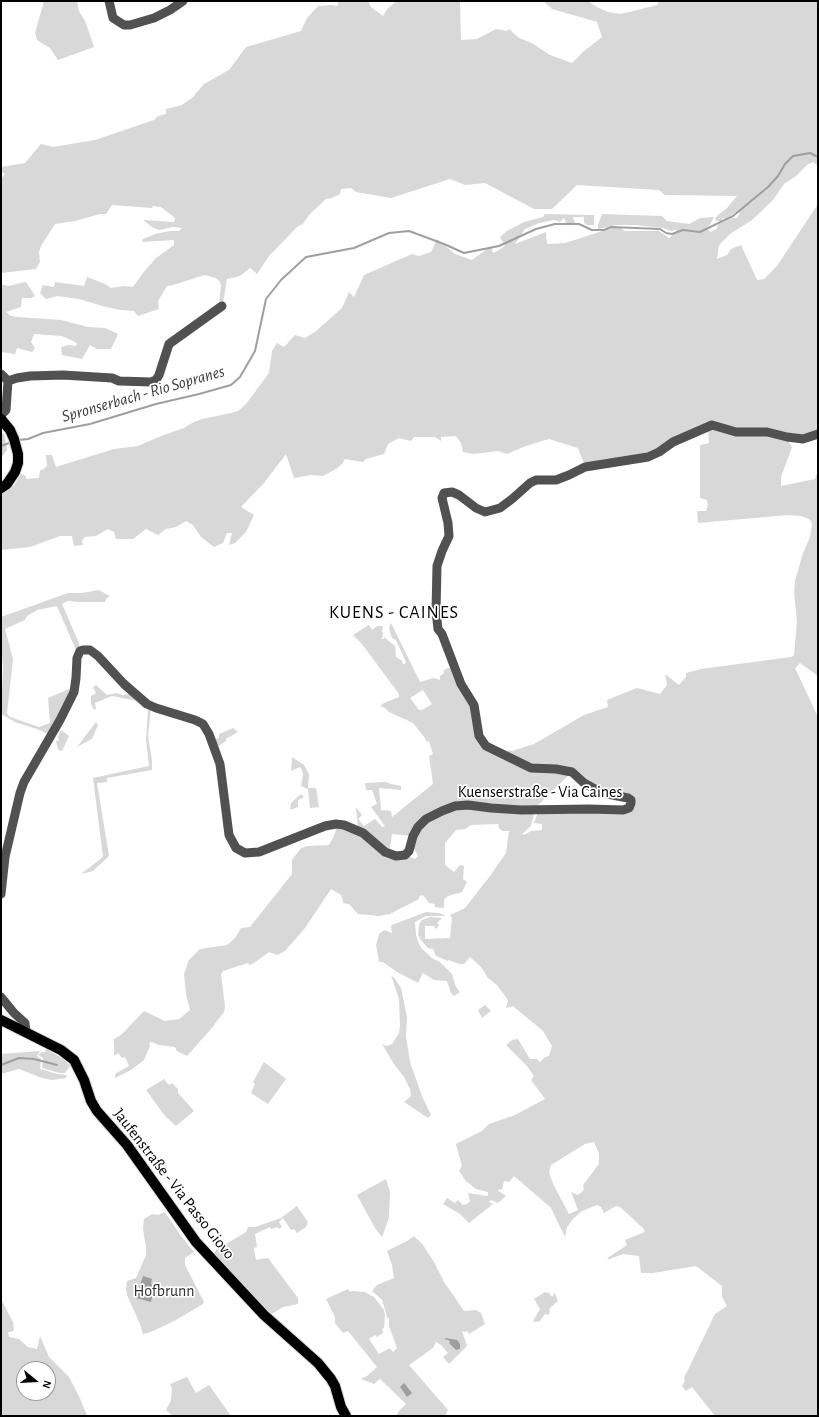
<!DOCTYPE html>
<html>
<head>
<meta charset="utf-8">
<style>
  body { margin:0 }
  #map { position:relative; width:819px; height:1417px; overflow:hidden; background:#fff; font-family:"Alegreya Sans",sans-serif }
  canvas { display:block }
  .frame { position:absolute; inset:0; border:2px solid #000; pointer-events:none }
  .north { position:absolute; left:16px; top:1361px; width:40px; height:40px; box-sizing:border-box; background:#fff; border:1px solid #999; border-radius:50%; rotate:108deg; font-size:11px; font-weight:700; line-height:16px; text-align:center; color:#000 }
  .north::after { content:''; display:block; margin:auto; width:14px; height:18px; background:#000; clip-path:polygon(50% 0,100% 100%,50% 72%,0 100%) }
</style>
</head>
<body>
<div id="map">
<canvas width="819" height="1417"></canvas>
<div class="frame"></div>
<div class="north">N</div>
</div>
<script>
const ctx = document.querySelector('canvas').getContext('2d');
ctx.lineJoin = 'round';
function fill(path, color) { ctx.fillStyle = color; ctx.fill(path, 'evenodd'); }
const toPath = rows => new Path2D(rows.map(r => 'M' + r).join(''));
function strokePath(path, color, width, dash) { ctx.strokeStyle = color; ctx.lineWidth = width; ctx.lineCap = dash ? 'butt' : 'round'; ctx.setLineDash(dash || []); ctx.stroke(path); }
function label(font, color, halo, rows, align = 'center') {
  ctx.font = font + ' "Alegreya Sans",sans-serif'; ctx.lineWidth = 3.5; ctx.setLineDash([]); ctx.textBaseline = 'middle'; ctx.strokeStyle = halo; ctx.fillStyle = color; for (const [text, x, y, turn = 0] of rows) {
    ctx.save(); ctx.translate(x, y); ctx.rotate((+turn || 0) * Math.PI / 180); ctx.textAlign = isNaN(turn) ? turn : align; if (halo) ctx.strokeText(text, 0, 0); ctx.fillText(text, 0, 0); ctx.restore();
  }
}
fill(toPath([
  [44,1,77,1,79,11,85,21,94,47,58,60,50,48,37,40,35,33],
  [339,1,368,1,371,7,383,16,388,8,397,1,460,1,461,40,477,39,496,29,507,31,509,29,519,38,532,43,550,55,572,63,584,51,602,37,597,22,552,9,543,1,588,1,597,7,608,12,621,14,657,5,659,1,818,1,818,166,813,162,807,165,796,176,784,184,773,200,752,220,730,234,719,245,717,259,727,255,731,249,741,245,757,280,764,279,777,266,818,204,818,433,808,436,744,432,716,423,656,452,585,466,578,448,549,439,526,446,507,454,498,451,473,454,463,452,461,443,456,436,441,437,441,441,435,437,414,437,411,441,399,438,388,444,384,454,366,459,363,462,345,459,342,464,336,469,323,476,311,475,294,478,286,454,264,483,241,507,254,515,246,532,235,543,229,545,232,533,227,533,223,543,214,547,201,537,193,525,186,521,176,527,166,529,158,535,146,529,133,539,116,539,114,532,108,529,96,536,85,537,82,540,83,545,74,546,72,536,60,536,30,547,1,550,1,494,10,489,15,484,21,474,26,476,26,479,39,478,40,470,42,470,47,466,46,455,52,455,56,467,59,466,114,449,138,446,161,436,184,428,192,423,202,419,231,413,238,411,246,404,269,373,272,351,277,343,284,347,295,335,305,338,316,331,342,308,349,292,354,297,364,275,412,254,419,256,431,252,437,239,455,254,472,260,491,246,493,253,499,250,505,246,500,237,507,231,524,222,543,217,545,214,594,215,594,225,587,225,584,223,584,217,573,217,575,223,566,223,564,218,560,222,554,220,539,223,525,229,515,244,546,232,547,244,565,243,612,228,621,228,625,231,659,231,669,238,676,232,676,230,671,231,663,228,635,225,617,225,598,229,598,225,602,214,662,216,667,221,689,224,700,218,714,217,710,225,706,228,711,232,716,229,719,224,733,218,737,218,740,213,736,212,725,219,723,218,722,221,717,221,715,219,718,215,726,209,737,196,665,195,659,190,577,185,552,209,534,209,485,183,465,185,450,179,391,198,356,192,351,188,341,189,340,194,332,198,326,199,309,215,303,224,298,226,269,256,257,274,250,268,240,276,227,279,223,303,219,304,221,286,220,282,216,278,205,275,173,285,167,286,158,301,159,309,138,316,134,311,121,310,106,307,79,299,57,296,46,299,40,293,43,285,54,287,55,282,84,286,87,277,105,284,111,288,124,286,133,287,143,273,156,258,174,245,174,240,142,242,143,239,155,234,170,231,179,231,182,228,173,227,159,230,152,227,143,220,174,222,175,218,161,207,153,206,152,208,112,205,106,214,100,214,75,221,55,224,41,246,39,252,40,262,36,269,1,273,1,179,5,174,1,171,1,167,25,163,41,144,53,147,95,140,154,120,158,116,166,114,166,109,182,105,193,97,204,84,229,70,246,47,301,31,307,18,318,6,332,5,337,6],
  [26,282,35,296,31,298,22,298,21,307,6,312,11,316,17,317,61,320,88,327,105,328,118,334,111,349,97,349,90,345,82,359,62,355,61,347,68,345,76,346,77,343,62,336,34,334,31,342,35,348,32,352,17,348,15,354,1,352,1,284,8,286],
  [710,429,762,434,787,439,792,447,781,477,781,486,815,479,818,471,818,676,800,663,795,668,818,717,818,1416,715,1416,692,1387,686,1391,682,1386,685,1381,684,1378,715,1314,727,1306,722,1297,722,1286,696,1266,653,1273,641,1273,639,1256,623,1254,607,1260,609,1257,627,1245,625,1240,645,1232,643,1228,620,1207,616,1206,604,1213,601,1207,597,1205,582,1211,574,1218,567,1227,565,1237,551,1208,514,1176,509,1182,504,1181,502,1190,499,1189,498,1192,499,1191,506,1196,498,1203,491,1200,489,1202,493,1204,469,1223,460,1214,443,1204,447,1198,455,1203,458,1200,463,1205,467,1204,470,1201,468,1193,488,1196,488,1192,476,1189,466,1181,459,1171,462,1166,456,1144,482,1131,489,1124,515,1115,545,1099,531,1080,534,1076,527,1066,506,1045,512,1040,518,1039,530,1059,537,1059,540,1062,545,1057,549,1056,552,1046,543,1031,513,1006,506,1008,508,1000,497,985,488,978,481,967,470,957,464,964,459,964,449,960,448,961,436,956,433,949,428,948,418,937,421,938,418,935,419,925,422,920,431,917,442,918,437,923,439,925,436,929,434,926,425,926,425,939,450,938,452,918,450,915,465,908,490,876,506,853,509,831,502,831,499,828,498,824,471,825,465,829,456,830,445,843,445,865,454,872,460,865,464,866,463,879,467,882,462,892,448,896,444,900,444,908,434,907,435,904,429,903,423,895,419,896,419,899,390,914,379,916,358,914,349,904,343,903,343,900,341,895,331,889,305,928,285,951,277,955,269,952,254,963,249,965,248,963,223,971,221,974,225,1007,224,1012,211,1029,187,1056,177,1051,175,1047,159,1045,152,1042,149,1043,150,1046,144,1060,131,1070,115,1078,115,1074,129,1066,125,1057,122,1058,118,1053,114,1056,114,1041,113,1040,122,1034,144,1011,165,1021,179,1019,190,1010,186,994,184,974,189,960,200,949,227,945,235,938,241,928,250,927,292,874,292,860,301,848,308,846,329,845,333,838,338,824,358,828,356,807,362,815,358,819,364,826,375,819,382,827,385,826,371,807,377,804,372,790,366,790,365,783,385,782,391,784,401,786,401,790,379,788,381,810,391,811,392,817,433,784,429,756,433,754,429,741,427,742,425,738,413,723,389,712,385,708,380,706,384,703,399,697,399,694,362,644,353,635,369,625,372,630,377,626,383,626,382,631,383,633,382,639,384,639,384,637,395,646,396,657,401,660,403,664,405,664,406,662,396,640,392,638,389,628,391,623,420,682,433,678,440,680,440,676,444,673,443,671,448,668,454,668,471,699,477,727,493,750,512,751,534,744,584,715,608,707,607,700,637,688,660,694,667,685,665,674,679,685,686,677,686,673,701,669,791,657,794,655,797,621,794,592,795,581,803,553,810,537,812,524,811,521,809,519,801,516,788,515,698,523,697,511,706,511,708,504,707,500,700,498,700,445,709,443,708,430],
  [423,690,432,704,422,710,419,710,410,698],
  [571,773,602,793,631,803,613,810,539,810,534,823,542,824,542,830,531,831,524,835,522,834,531,826,535,810,534,809],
  [392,834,413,836,411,843,418,856,415,859,405,855,389,854],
  [594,1142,599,1154,599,1164,583,1185,584,1190,578,1195,571,1192,578,1210,569,1214,553,1184,549,1172,551,1165,585,1144],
  [4,433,7,450,1,458,1,434],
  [99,590,110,596,106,599,105,602,78,602,68,601,62,604,79,643,80,651,78,655,57,606,37,610,27,616,25,620,5,629,13,659,7,713,10,717,39,727,50,723,48,698,69,689,74,689,48,734,37,729,15,722,1,714,3,668,1,645,1,617,68,593,82,593],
  [96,685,107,695,116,693,123,695,133,693,151,709,148,736,152,761,152,770,107,778,107,782,97,783,109,856,93,871,81,874,103,857,93,778,149,766,146,740,148,710,142,707,137,701,112,696,95,703,96,709,94,710,91,704,91,696,96,693,93,687],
  [96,722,98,725,92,739,77,747],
  [233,728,238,732,226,739,226,741,217,747,214,740,219,738,219,734],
  [61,730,69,736,62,751,58,750,56,741,59,741,58,737],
  [292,757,304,765,309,774,308,788,316,788,319,807,310,808,308,789,301,786,303,775,302,770,300,767,291,771],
  [301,794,304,797,298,800,298,807,290,810,291,803],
  [426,912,439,913,446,916,426,916,415,922,416,935,419,944,422,949,432,958,440,962,452,974,456,987,460,992,454,996,451,993,447,981,434,980,423,973,418,983,397,972,383,962,379,962,376,945,379,934,384,930,392,933,391,926,392,925],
  [391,975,395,979,401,988,407,1017,406,1036,410,1062,422,1096,431,1115,428,1118,404,1102,411,1096,410,1089,404,1077,394,1064,382,1044,386,1046,392,1044,399,1033,400,1026,399,999],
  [485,1005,491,1011,482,1018,478,1010],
  [46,1049,64,1059,70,1066,65,1073,59,1073,42,1068,43,1058,38,1055,42,1052,45,1052],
  [40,1051,37,1056,41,1059,40,1069,57,1074,67,1075,66,1078,52,1080,42,1078,19,1069,1,1074,1,1054],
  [264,1062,286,1079,268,1104,251,1093,255,1084,253,1082],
  [164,1079,169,1085,172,1083,178,1089,178,1093,194,1111,176,1126,165,1116,146,1090],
  [386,1179,390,1192,389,1218,382,1237,375,1228,357,1195],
  [297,1206,308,1222,306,1227,297,1233,294,1229,291,1230,283,1218,279,1222,282,1227,279,1229,278,1227,271,1229,270,1227,255,1234,257,1247,254,1248,256,1260,268,1258,298,1298,298,1304,283,1307,267,1317,212,1255,216,1250,246,1232,248,1227,255,1227,281,1218],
  [165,1212,181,1236,194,1252,185,1258,185,1265,204,1302,203,1304,176,1320,151,1332,143,1334,140,1324,127,1295,126,1289,127,1281,136,1278,146,1255,146,1247,143,1229,144,1219,152,1214,158,1215],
  [414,1236,423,1245,434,1262,444,1282,464,1311,476,1310,481,1313,485,1324,469,1334,467,1331,465,1332,462,1331,467,1346,449,1364,443,1357,448,1353,441,1345,436,1342,433,1348,409,1365,448,1410,445,1416,397,1416,398,1412,406,1404,380,1379,374,1384,361,1379,367,1376,377,1367,348,1331,343,1333,342,1332,335,1323,335,1317,326,1299,348,1289,350,1292,352,1291,365,1292,374,1297,384,1310,385,1315,384,1328,382,1329,383,1333,377,1337,375,1335,369,1339,379,1354,390,1348,393,1352,397,1348,389,1326,389,1318,387,1318,386,1313,382,1300,372,1291,377,1285,394,1278,392,1265,387,1251,407,1241],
  [545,1292,549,1293,552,1297,555,1293,558,1301,549,1309,550,1312,548,1315,545,1314,540,1321,535,1322,533,1321,540,1309,534,1299],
  [1,1299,13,1322,14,1331,8,1332,9,1337,19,1339,28,1347,37,1349,40,1336,49,1357,69,1377,79,1396,87,1416,1,1416],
  [24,1369,48,1369,48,1393,24,1393],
  [187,1377,196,1393,209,1385,231,1416,173,1416,166,1410,171,1400,172,1389,170,1384]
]), '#d8d8d8');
fill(toPath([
  [143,1276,152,1279,151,1284,155,1286,151,1302,136,1298],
  [445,1338,457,1340,460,1344,460,1349,456,1350,449,1343,450,1341,445,1339],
  [404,1383,412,1393,407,1397,400,1387]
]), '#9f9f9f');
strokePath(toPath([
  [18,440,28,439,43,433,90,424,156,404,199,394,231,385,240,377,255,351,266,299,281,280,306,257,354,248,389,233,409,231,444,244,464,253,499,246,536,229,555,224,579,224,592,230,604,230,611,227,660,229,666,233,672,234,683,230,700,232,733,216,768,187,778,176,785,164,793,156,810,153,818,157],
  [1,446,12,442],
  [1,1065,19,1058,34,1059,57,1065]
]), '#9f9f9f', 2);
const major = toPath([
  [1,419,10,430,14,439,18,454,18,463,15,472,7,484,1,488],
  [1,1020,61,1050,74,1060,84,1080,91,1101,97,1111,127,1145,196,1242,264,1315,318,1363,331,1379,335,1386,341,1407,346,1416]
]);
strokePath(major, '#dbdbdb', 12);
strokePath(toPath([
  [109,1,113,18,124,25,130,25,154,18,170,10,183,1],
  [1,374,8,381],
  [8,381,17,378,30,376,63,375,112,378,119,381,151,382,156,380,159,375,169,344,222,306],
  [1,415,6,410,8,381],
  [1,894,5,857,20,793,24,782,60,720,74,692,76,678,77,658,80,651,83,650,90,650,98,656,124,684,147,704,156,708,195,720,203,724,209,734,220,764,229,835,236,848,245,853,259,852,325,826,336,824,344,825,363,833,385,852,396,856,405,855,409,851,413,836,418,827,426,819,442,811,455,806,468,805,491,808,521,810,589,809,623,810,629,808,631,803,631,800,628,798,602,793,584,783,572,772,556,769,531,768,486,746,479,736,474,705,461,684,442,634,438,629,436,611,437,566,442,551,449,536,448,523,442,498,444,493,452,492,459,495,476,508,485,512,500,508,512,499,530,483,536,480,556,480,569,475,585,467,648,457,659,452,673,442,712,425,736,432,767,432,787,437,803,439,818,434],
  [1,997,14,1013,25,1023,26,1032]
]), '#515151', 9);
strokePath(major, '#000', 10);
label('16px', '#000', '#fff', [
  ["Kuenserstraße - Via Caines",540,792],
  ["Jaufenstraße - Via Passo Giovo",174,1184,52]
]);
label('16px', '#2f2f2f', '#fff', [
  ["Hofbrunn",164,1291]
]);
label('italic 17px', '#404040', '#fff', [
  ["Spronserbach - Rio Sopranes",143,394,-16]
]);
ctx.letterSpacing = '1px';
label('18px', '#000', '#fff', [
  ["KUENS - CAINES",394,613]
]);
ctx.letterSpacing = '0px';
</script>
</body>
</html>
